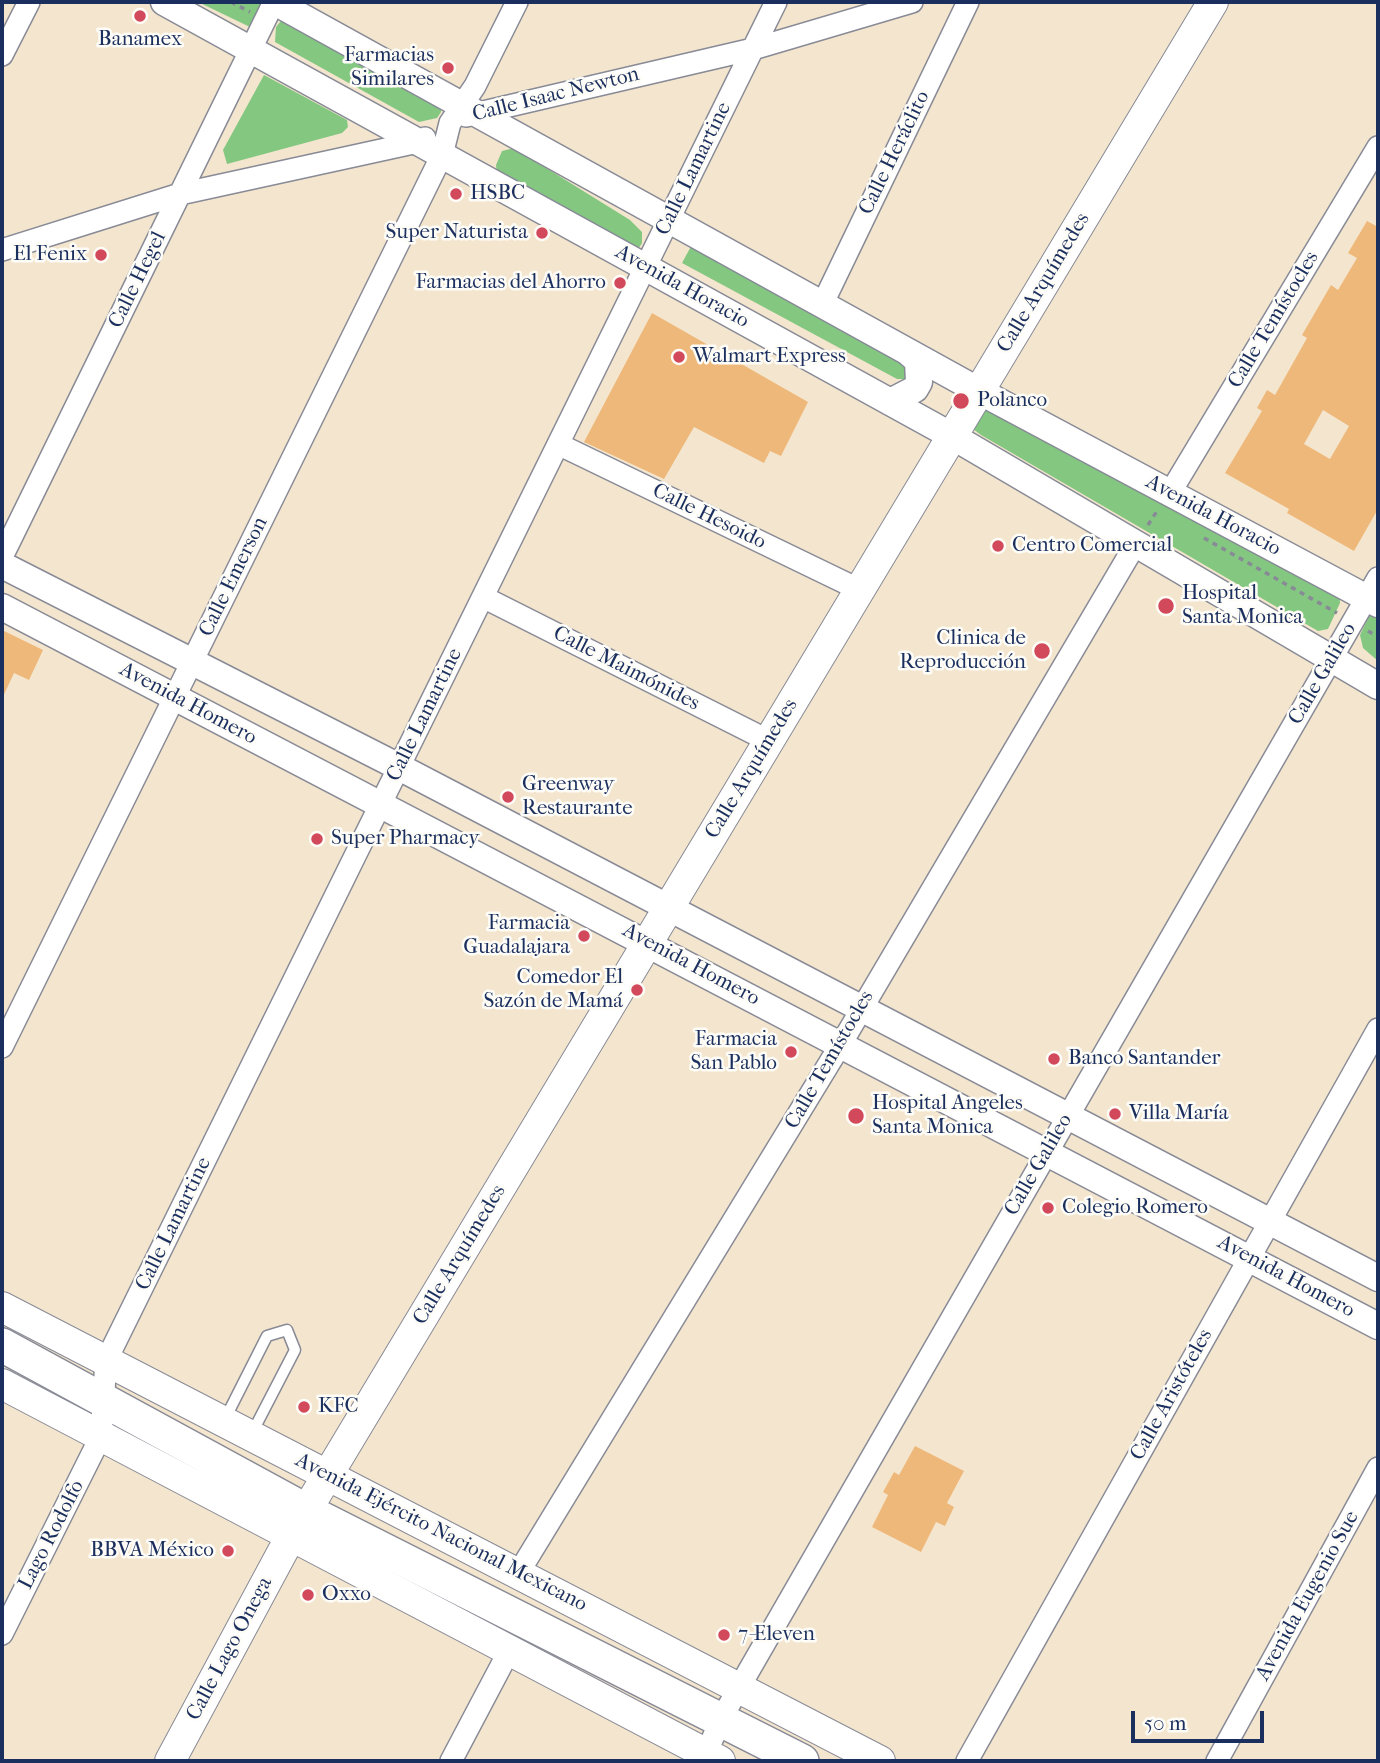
<!DOCTYPE html>
<html>
<head>
<meta charset="utf-8">
<style>
  body { margin:0 }
  #map { position:relative; width:1380px; height:1763px; overflow:hidden; background:#f4e6ce; font-family:"IM FELL French Canon",serif }
  canvas { display:block }
  .frame { position:absolute; inset:0; border:4px solid #1b2f5e; pointer-events:none }
  .scale { position:absolute; left:1131px; top:1711px; width:133px; height:32px; box-sizing:border-box; border:4px solid #1b2f5e; border-top:0; padding-left:9px; font-size:21px; line-height:24px; white-space:nowrap; color:#1b2f5e; -webkit-text-stroke:5px #fdfcf7; paint-order:stroke }
</style>
</head>
<body>
<div id="map">
<canvas width="1380" height="1763"></canvas>
<div class="frame"></div>
<div class="scale">50 m</div>
</div>
<script>
const ctx = document.querySelector('canvas').getContext('2d');
ctx.lineJoin = 'round';
function fill(path, color) { ctx.fillStyle = color; ctx.fill(path, 'evenodd'); }
const toPath = rows => new Path2D(rows.map(r => 'M' + r).join(''));
function strokePath(path, color, width, dash) { ctx.strokeStyle = color; ctx.lineWidth = width; ctx.lineCap = dash ? 'butt' : 'round'; ctx.setLineDash(dash || []); ctx.stroke(path); }
function label(font, color, halo, rows, align = 'center') {
  ctx.font = font + ' "IM FELL French Canon",serif'; ctx.lineWidth = 5; ctx.setLineDash([]); ctx.textBaseline = 'middle'; ctx.strokeStyle = halo; ctx.fillStyle = color; for (const [text, x, y, turn = 0] of rows) {
    ctx.save(); ctx.translate(x, y); ctx.rotate((+turn || 0) * Math.PI / 180); ctx.textAlign = isNaN(turn) ? turn : align; if (halo) ctx.strokeText(text, 0, 0); ctx.fillText(text, 0, 0); ctx.restore();
  }
}
fill(toPath([
  [198,2,263,2,250,27],
  [285,16,441,105,441,112,437,118,419,122,275,42,276,27],
  [264,75,347,120,348,127,342,133,227,164,223,150],
  [514,148,630,220,642,232,642,243,637,251,497,174,496,165,502,151],
  [695,239,905,364,905,379,897,379,682,263],
  [979,398,1339,592,1340,603,1328,629,1318,631,981,435,973,429],
  [1378,607,1378,661,1363,648,1360,635,1373,608]
]), '#83c781');
fill(toPath([
  [1367,221,1378,227,1378,509,1354,551,1287,513,1289,509,1225,473,1262,411,1257,408,1267,390,1275,395,1307,338,1302,335,1331,285,1338,290,1357,258,1348,253],
  [1323,410,1349,426,1330,459,1304,444],
  [652,313,808,402,781,456,770,451,764,463,694,427,664,479,584,442],
  [2,630,43,650,29,680,14,673,2,699],
  [915,1446,964,1471,947,1503,954,1507,945,1526,936,1522,921,1552,872,1527,888,1495,883,1492,894,1472,899,1475]
]), '#eeb87b');
const service = toPath([
  [225,1419,267,1336,287,1330,295,1350,251,1435]
]);
const minor = toPath([
  [2,55,29,2],
  [466,116,753,49,912,2],
  [2,250,180,194,418,142,425,138],
  [822,305,968,2],
  [558,444,860,590],
  [1170,493,1378,147],
  [2,557,274,2],
  [483,597,769,741],
  [2,1047,442,155,450,123,475,86,517,2],
  [519,1572,841,1044,1135,545],
  [2,1634,101,1436,106,1361,776,2],
  [451,1761,509,1651],
  [703,1761,721,1719,1378,578],
  [967,1761,1378,1029],
  [1217,1761,1378,1468]
]);
const tertiary = toPath([
  [164,2,952,436,1378,686],
  [275,2,979,391,1378,604],
  [890,402,915,389,919,382,918,361,909,353],
  [2,565,399,767,1378,1278],
  [2,607,1378,1326]
]);
const secondary = toPath([
  [2,1307,880,1761],
  [2,1384,720,1761],
  [170,1761,291,1536,1213,2]
]);
const primary = toPath([
  [2,1345,307,1511,802,1761]
]);
strokePath(service, '#888a96', 13);
strokePath(minor, '#888a96', 24);
strokePath(tertiary, '#888a96', 29);
strokePath(secondary, '#888a96', 32);
strokePath(primary, '#888a96', 36);
strokePath(toPath([
  [231,2,250,12],
  [1148,525,1157,511],
  [1204,538,1337,613],
  [1368,631,1378,637]
]), '#888a96', 3.5, [5, 5]);
strokePath(service, '#fff', 10);
strokePath(minor, '#fff', 21);
strokePath(tertiary, '#fff', 26);
strokePath(secondary, '#fff', 30);
strokePath(primary, '#fff', 33);
for (const [x, y, r, color] of [
  [140,16,7,"#d1495b"],
  [448,68,7,"#d1495b"],
  [456,194,7,"#d1495b"],
  [542,233,7,"#d1495b"],
  [101,255,7,"#d1495b"],
  [620,283,7,"#d1495b"],
  [679,357,7,"#d1495b"],
  [961,401,9,"#d1495b"],
  [998,546,7,"#d1495b"],
  [1166,606,9,"#d1495b"],
  [1042,651,9,"#d1495b"],
  [508,797,7,"#d1495b"],
  [317,839,7,"#d1495b"],
  [584,936,7,"#d1495b"],
  [637,990,7,"#d1495b"],
  [791,1052,7,"#d1495b"],
  [1054,1059,7,"#d1495b"],
  [1115,1114,7,"#d1495b"],
  [856,1116,9,"#d1495b"],
  [1048,1208,7,"#d1495b"],
  [304,1407,7,"#d1495b"],
  [228,1551,7,"#d1495b"],
  [308,1595,7,"#d1495b"],
  [724,1635,7,"#d1495b"]
]) { const dot = new Path2D(); dot.arc(x, y, r, 0, 2 * Math.PI); ctx.fillStyle = color; ctx.fill(dot); strokePath(dot, '#fdfcf7', 2.5); }
label('21px', '#1b2f5e', '#fdfcf7', [
  ["Banamex",140,40,"center"],
  ["Farmacias",434,56,"right"],
  ["Similares",434,80,"right"],
  ["HSBC",470,194],
  ["Super Naturista",528,233,"right"],
  ["El Fenix",87,255,"right"],
  ["Farmacias del Ahorro",606,283,"right"],
  ["Walmart Express",693,357],
  ["Polanco",977,401],
  ["Centro Comercial",1012,546],
  ["Hospital",1182,594],
  ["Santa Monica",1182,618],
  ["Clinica de",1026,639,"right"],
  ["Reproducción",1026,663,"right"],
  ["Greenway",522,785],
  ["Restaurante",522,809],
  ["Super Pharmacy",331,839],
  ["Farmacia",570,924,"right"],
  ["Guadalajara",570,948,"right"],
  ["Comedor El",623,978,"right"],
  ["Sazón de Mamá",623,1002,"right"],
  ["Farmacia",777,1040,"right"],
  ["San Pablo",777,1064,"right"],
  ["Banco Santander",1068,1059],
  ["Hospital Angeles",872,1104],
  ["Santa Monica",872,1128],
  ["Villa María",1129,1114],
  ["Colegio Romero",1062,1208],
  ["KFC",318,1407],
  ["BBVA México",214,1551,"right"],
  ["Oxxo",322,1595],
  ["7-Eleven",738,1635]
], 'left');
label('21px', '#1b2f5e', '#fdfcf7', [
  ["Calle Isaac Newton",556,95,-14],
  ["Calle Heráclito",895,153,-64],
  ["Calle Lamartine",694,169,-64],
  ["Calle Hegel",138,280,-64],
  ["Calle Arquímedes",1044,283,-59],
  ["Avenida Horacio",682,287,29],
  ["Calle Temístocles",1274,320,-59],
  ["Avenida Horacio",1213,516,28],
  ["Calle Hesoido",709,517,26],
  ["Calle Emerson",234,577,-64],
  ["Calle Maimónides",626,669,27],
  ["Calle Galileo",1323,674,-60],
  ["Avenida Homero",188,704,28],
  ["Calle Lamartine",425,715,-64],
  ["Calle Arquímedes",752,769,-59],
  ["Avenida Homero",691,965,28],
  ["Calle Temístocles",830,1060,-60],
  ["Calle Galileo",1039,1165,-60],
  ["Calle Lamartine",174,1224,-64],
  ["Calle Arquímedes",460,1255,-59],
  ["Avenida Homero",1286,1277,28],
  ["Calle Aristóteles",1172,1395,-61],
  ["Avenida Ejército Nacional Mexicano",441,1533,27],
  ["Lago Rodolfo",52,1535,-63],
  ["Avenida Eugenio Sue",1308,1596,-61],
  ["Calle Lago Onega",230,1649,-62]
]);
</script>
</body>
</html>
